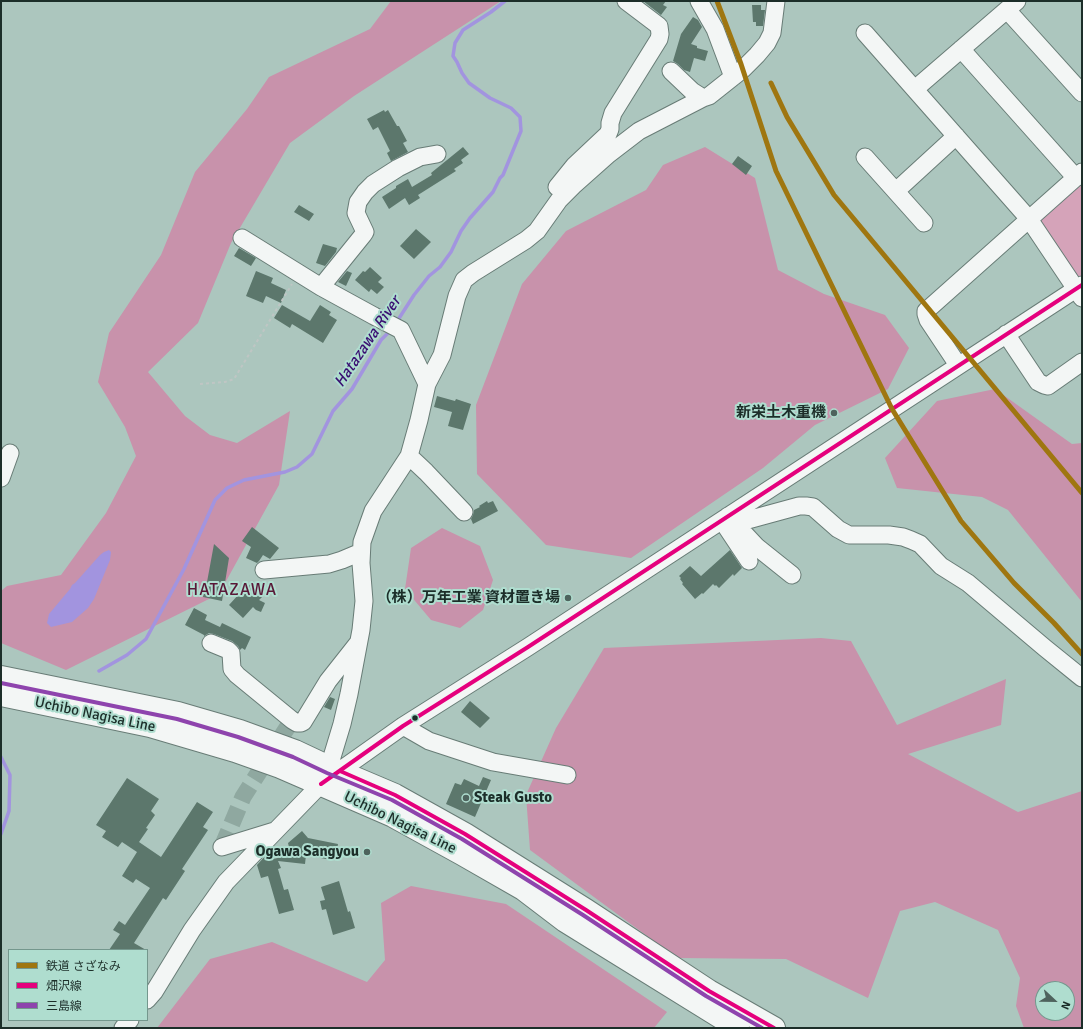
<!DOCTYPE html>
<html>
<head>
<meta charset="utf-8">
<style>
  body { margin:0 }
  #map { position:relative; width:1083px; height:1029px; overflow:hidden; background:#acc6be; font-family:Signika,"Noto Sans JP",sans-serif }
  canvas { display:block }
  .frame { position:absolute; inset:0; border:2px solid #1c2e29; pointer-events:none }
  .legend { position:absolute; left:8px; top:949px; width:140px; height:72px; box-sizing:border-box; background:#afddcf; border:1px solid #74978d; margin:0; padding:5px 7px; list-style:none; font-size:12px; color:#1c2e29 }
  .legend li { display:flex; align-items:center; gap:8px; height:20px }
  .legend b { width:20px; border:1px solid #74978d }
  .north { position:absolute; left:1035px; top:981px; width:40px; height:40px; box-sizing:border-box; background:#afddcf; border:1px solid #74978d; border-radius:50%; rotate:112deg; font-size:11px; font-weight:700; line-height:16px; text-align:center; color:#1c2e29 }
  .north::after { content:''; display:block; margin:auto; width:14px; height:18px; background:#4e635d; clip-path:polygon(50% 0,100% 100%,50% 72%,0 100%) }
</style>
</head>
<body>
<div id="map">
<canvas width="1083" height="1029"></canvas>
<div class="frame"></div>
<ul class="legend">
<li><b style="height:5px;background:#9f7610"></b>鉄道 さざなみ</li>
<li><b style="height:5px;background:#e5007d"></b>畑沢線</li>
<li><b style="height:5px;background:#8e44ad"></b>三島線</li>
</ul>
<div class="north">N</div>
</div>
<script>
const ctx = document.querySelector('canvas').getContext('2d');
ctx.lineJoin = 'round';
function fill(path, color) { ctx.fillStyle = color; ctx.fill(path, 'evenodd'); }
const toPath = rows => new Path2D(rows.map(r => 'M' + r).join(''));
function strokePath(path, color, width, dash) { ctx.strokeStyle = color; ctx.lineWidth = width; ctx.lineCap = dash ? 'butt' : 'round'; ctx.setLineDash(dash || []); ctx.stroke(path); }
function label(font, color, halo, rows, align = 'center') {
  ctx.font = font + ' Signika,"Noto Sans JP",sans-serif'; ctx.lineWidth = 4; ctx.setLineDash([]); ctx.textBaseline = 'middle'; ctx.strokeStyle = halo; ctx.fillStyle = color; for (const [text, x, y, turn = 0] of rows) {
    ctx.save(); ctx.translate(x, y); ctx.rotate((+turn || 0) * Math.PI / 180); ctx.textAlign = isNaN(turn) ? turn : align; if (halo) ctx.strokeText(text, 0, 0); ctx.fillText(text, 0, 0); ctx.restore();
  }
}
fill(toPath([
  [1082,172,1082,285,1029,219]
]), '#d5a3b9');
fill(toPath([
  [391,1,501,1,354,96,290,143,231,243,198,323,148,372,185,416,210,435,237,443,290,411,279,485,219,594,66,670,1,643,1,591,7,586,61,575,106,513,136,456,125,427,98,382,109,333,161,255,195,172,247,109,269,77,370,29],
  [705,147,755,178,778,270,824,294,885,315,909,348,888,389,815,425,763,468,631,558,546,545,477,474,476,405,522,284,566,231,646,190,663,165],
  [995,389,1072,444,1082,443,1082,602,1008,510,982,497,897,488,885,458,937,401],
  [442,528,480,546,493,580,483,610,460,628,431,620,405,589,411,548],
  [821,638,851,641,897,725,1006,679,1001,725,908,754,1018,812,1082,791,1082,1028,1024,1028,1016,1006,1020,978,998,930,935,902,900,911,868,998,786,959,677,958,530,850,526,795,556,728,604,648],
  [1043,989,1067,989,1067,1013,1043,1013],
  [411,886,506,904,667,1012,654,1028,157,1028,210,959,272,942,367,982,385,960,381,903]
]), '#c892ab');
fill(toPath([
  [109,550,111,552,110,560,94,599,88,608,72,622,51,627,47,623,49,614,70,589,72,585,75,583,100,555,104,552]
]), '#a294df');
strokePath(toPath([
  [396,323,414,295,429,276,440,267,451,252,461,231,470,218,493,192,500,178,503,175,521,131,520,117,511,108,490,98,469,83,462,73,457,62,453,56,455,43,463,30,491,12,505,1],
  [99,671,127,655,146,639,184,569,215,500,227,488,244,480,285,472,297,467,312,454,333,411,352,389,381,340,391,330],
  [1,757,10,775,9,811,1,834]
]), '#a294df', 3.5);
fill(toPath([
  [643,1,666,1,663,5,667,7,661,15],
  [752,5,761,5,761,10,765,10,763,26,756,26,756,22,753,22],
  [693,17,698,20,702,27,691,44,697,46,697,48,708,51,705,61,694,58,690,72,684,70,678,64,673,61,681,34],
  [384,110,385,112,388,110,397,126,399,126,407,141,403,143,408,152,391,161,387,153,390,151,378,127,373,130,367,119],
  [463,147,469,154,461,160,463,163,454,169,456,171,418,195,420,198,409,205,405,198,389,209,382,197,396,188,396,186,408,179,412,187,432,175,431,173],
  [738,156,752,166,746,175,732,164],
  [299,205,314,214,309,221,294,212],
  [416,229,431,242,414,259,400,246],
  [323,244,337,248,336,252,325,266,316,263],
  [239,248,256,258,251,266,234,256],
  [370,267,382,278,378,282,384,287,377,294,371,289,369,292,355,280,363,271,365,272],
  [256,271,273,278,271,283,286,290,281,303,266,296,263,303,246,296],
  [347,271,352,273,346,286,338,282],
  [282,305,310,321,320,305,331,312,329,315,337,320,323,343,292,324,290,328,274,318],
  [437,396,455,401,456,399,471,404,463,430,448,426,452,412,434,407],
  [487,501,488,503,493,501,498,511,473,524,471,519,473,515,474,510,480,507,479,506],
  [252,527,279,548,270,559,263,555,259,561,257,563,246,558,251,547,242,541],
  [214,544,229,558,222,601,203,597,206,581,207,582],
  [730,550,742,568,734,576,733,574,719,588,716,585,715,586,713,584,703,594,702,593,695,599,682,584,683,583,680,579,681,578,679,576,690,566,701,576],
  [253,581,262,589,260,590,265,594,259,600,265,603,261,612,256,610,253,607,243,618,229,605,239,594,237,592,238,591,242,593],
  [194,608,207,615,205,620,220,627,222,623,251,637,245,650,242,648,240,650,238,646,232,641,214,634,209,633,204,636,204,635,185,625],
  [330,697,335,699,331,710,324,707],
  [470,701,490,718,480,728,461,712],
  [483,777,491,780,475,817,446,804,455,783,461,785,464,779,479,786],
  [127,778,159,799,151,811,155,815,146,828,148,829,139,842,161,857,197,802,213,812,203,827,208,830,182,869,185,871,166,900,163,898,134,943,146,950,109,950,120,934,113,930,119,921,125,925,150,888,136,879,133,883,122,876,137,852,122,842,118,847,102,837,106,831,96,825],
  [302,831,308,838,338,844,336,856,332,856,331,860,306,855,305,864,278,861,281,868,278,869,284,890,288,889,294,910,279,914,268,876,261,878,257,865,266,855,269,859,273,858,273,859,291,855,288,843],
  [339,881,348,912,350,911,355,928,333,935,326,909,322,910,320,901,325,900,321,887]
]), '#5c776c');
strokePath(toPath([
  [222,847,243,797,292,720]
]), '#8fa8a0', 17, [17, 8]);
const minor = toPath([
  [699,1,715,29,733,77],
  [1007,10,1082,93],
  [865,33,1029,219,1082,298],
  [961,49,1076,178],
  [671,71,692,91,703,98],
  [915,89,1017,1],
  [865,157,924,223],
  [557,187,574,166,608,134,610,129,610,123,613,113,659,39,660,34,659,26,626,1],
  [896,191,956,136],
  [242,238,321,287,374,316,401,330,427,384],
  [321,287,363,235,365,232,356,213,358,202,365,192,373,184,398,168,420,157,437,154],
  [1006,334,1038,382,1044,385,1048,386,1082,362],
  [958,365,928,320,926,314,926,311,1082,172],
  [409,456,426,472,464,512],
  [1,478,10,453],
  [732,514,736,518,740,521,744,521,799,506,806,506,813,507,838,529,849,535,889,535,903,537,911,540,920,544,941,566,968,583,1045,648,1082,678],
  [728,516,757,547,792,575],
  [727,528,749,561],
  [264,570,329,564,342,560,361,552],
  [211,643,228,650,231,653,232,669,237,675,292,720,297,723,301,723,303,722,328,681,358,643],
  [403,726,429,741,493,762,567,775],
  [329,767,342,724,349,694,361,630,364,601,361,563,362,542,373,511,409,456,419,420,427,384,442,355,457,296,464,280,473,273,526,240,537,231,559,200,573,186,609,154,639,131,703,98,709,96,743,69,757,55,767,43,772,33,776,1],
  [222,847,274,831],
  [147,1000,154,992,192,930,226,882,321,784,403,726,528,647,1082,285],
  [123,1028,130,1020]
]);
const highway = toPath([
  [1,677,178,713,240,731,295,751,329,767,395,795,465,834,586,910,709,991,774,1028],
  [1,695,150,726,235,751,280,767,393,816,462,854,523,889,565,921,738,1028]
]);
strokePath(minor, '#687c76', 19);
strokePath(highway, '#687c76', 24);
strokePath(toPath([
  [200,384,225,382,234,379,292,284]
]), '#bfc6c4', 2, [3, 3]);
strokePath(minor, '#f3f6f5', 17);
strokePath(highway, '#f3f6f5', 22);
strokePath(toPath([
  [340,771,395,795,465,834,586,910,709,991,774,1028],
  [321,784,403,726,528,647,1082,285]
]), '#e5007d', 4);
strokePath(toPath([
  [1,683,177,719,238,737,293,757,327,773,392,800,462,839,583,915,706,996,762,1028]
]), '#8e44ad', 4);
strokePath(toPath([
  [717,1,741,64,776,171,892,409,961,521,1014,583,1054,623,1082,654],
  [771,83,787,117,834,195,1082,493]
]), '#9f7610', 5);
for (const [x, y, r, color] of [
  [834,413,4,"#4e635d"],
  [568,598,4,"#4e635d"],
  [415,718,3.5,"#1c2e29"],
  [466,798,4,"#4e635d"],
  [367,852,4,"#4e635d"]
]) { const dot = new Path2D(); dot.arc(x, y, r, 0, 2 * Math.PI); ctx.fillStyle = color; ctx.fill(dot); strokePath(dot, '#afddcf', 1.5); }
label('bold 15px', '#1c2e29', '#afddcf', [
  ["新栄土木重機",826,413],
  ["（株）万年工業 資材置き場",560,598],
  ["Steak Gusto",474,798,"left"],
  ["Ogawa Sangyou",359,852]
], 'right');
label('15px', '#1c2e29', '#afddcf', [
  ["Uchibo Nagisa Line",95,715,12],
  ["Uchibo Nagisa Line",400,823,26]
]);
label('italic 16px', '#390f72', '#afddcf', [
  ["Hatazawa River",368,342,-56]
]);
ctx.letterSpacing = '1px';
label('17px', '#591837', '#afddcf', [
  ["HATAZAWA",232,591]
]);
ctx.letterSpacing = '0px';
</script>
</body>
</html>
